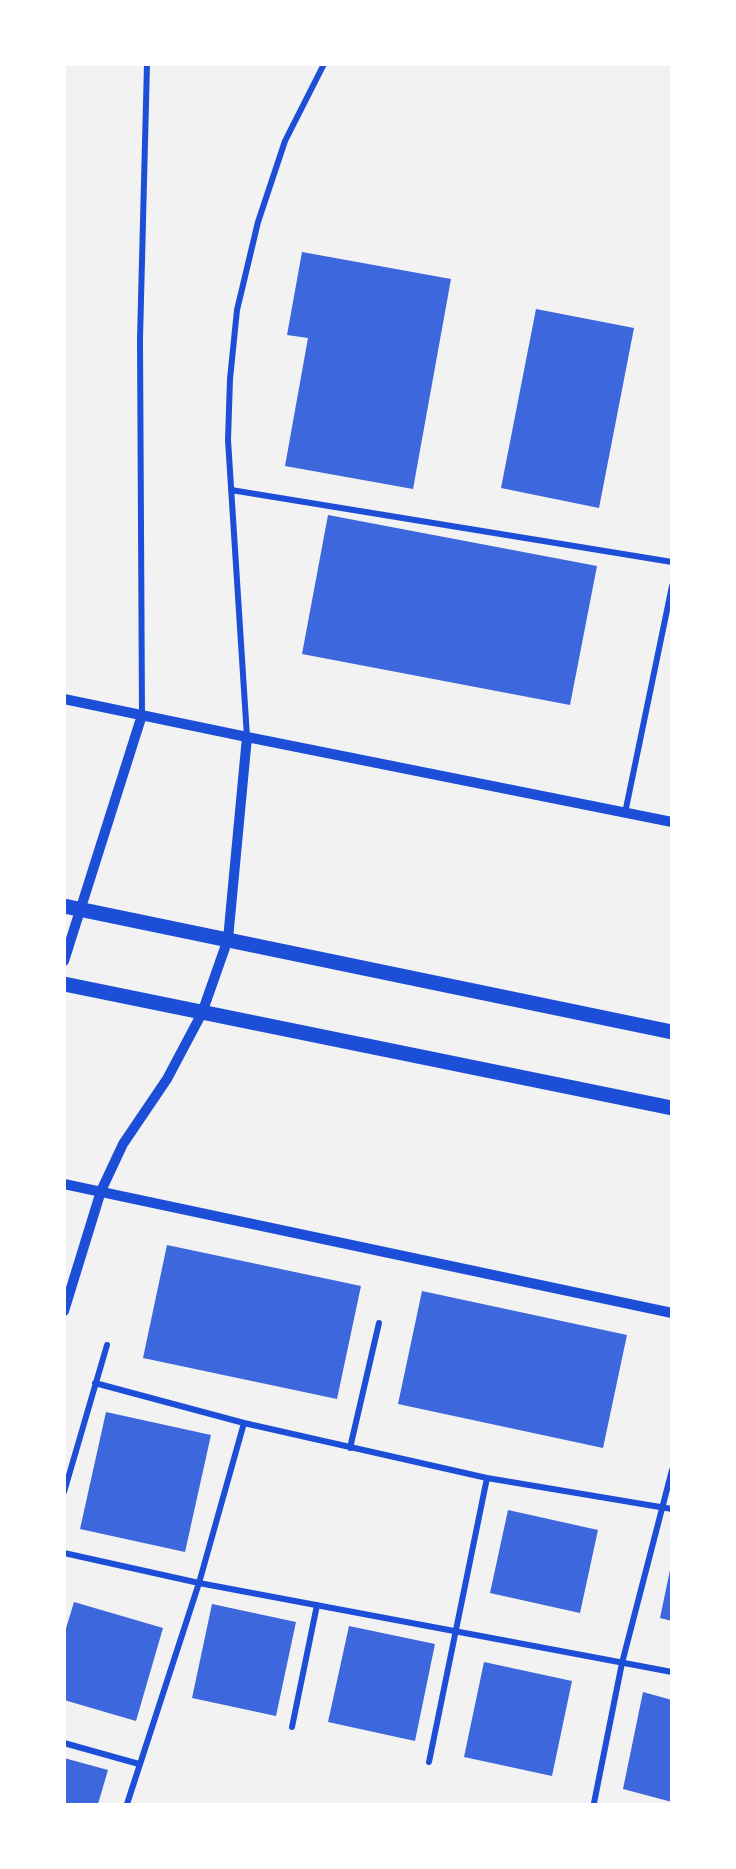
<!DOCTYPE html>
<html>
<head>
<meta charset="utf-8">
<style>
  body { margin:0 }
  #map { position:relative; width:736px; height:1869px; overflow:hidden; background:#f2f2f2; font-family:"Titillium Web",sans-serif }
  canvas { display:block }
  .frame { position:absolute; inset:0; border:66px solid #fff; pointer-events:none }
</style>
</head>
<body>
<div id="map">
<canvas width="736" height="1869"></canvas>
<div class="frame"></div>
</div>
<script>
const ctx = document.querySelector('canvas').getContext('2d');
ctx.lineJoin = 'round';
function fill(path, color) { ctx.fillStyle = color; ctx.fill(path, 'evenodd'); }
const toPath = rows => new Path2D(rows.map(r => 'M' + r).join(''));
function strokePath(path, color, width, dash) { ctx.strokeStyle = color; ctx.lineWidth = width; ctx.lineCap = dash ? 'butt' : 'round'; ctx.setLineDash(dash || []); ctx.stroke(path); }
fill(toPath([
  [302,252,451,279,413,489,285,466,308,338,287,335],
  [536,309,634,328,599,508,501,488],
  [328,515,597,566,570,705,302,654],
  [167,1245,361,1286,337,1399,143,1358],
  [422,1291,627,1335,603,1448,398,1404],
  [106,1412,211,1435,185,1552,80,1529],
  [508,1510,598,1530,580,1613,490,1593],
  [670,1570,672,1570,672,1621,660,1618],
  [74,1602,163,1628,136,1721,64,1700,64,1635],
  [212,1604,296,1622,276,1716,192,1698],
  [349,1626,435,1644,415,1741,328,1722],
  [484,1662,572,1681,552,1776,464,1757],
  [643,1692,672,1700,672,1802,623,1789],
  [64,1758,108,1770,98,1804,64,1804]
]), '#3d67dc');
strokePath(toPath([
  [231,490,672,562],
  [142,715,140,339,147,64],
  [247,737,228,440,230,379,237,310,258,222,285,141,324,64],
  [625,813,672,586],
  [95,1383,244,1423,487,1478,672,1509],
  [350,1448,379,1323],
  [64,1492,107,1345],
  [64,1553,199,1583,672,1672],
  [292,1727,317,1605],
  [64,1743,139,1764],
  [429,1762,487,1478],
  [594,1803,622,1663,672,1470],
  [127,1804,199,1583,244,1423]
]), '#1d4ed8', 6);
strokePath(toPath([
  [64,699,247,737,672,822],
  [64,961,142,715],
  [64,1184,672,1313],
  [64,1311,101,1191,123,1144,167,1079,202,1013,228,939,247,737]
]), '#1d4ed8', 10);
strokePath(toPath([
  [64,906,672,1032],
  [64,984,672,1108]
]), '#1d4ed8', 15);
</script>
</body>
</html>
